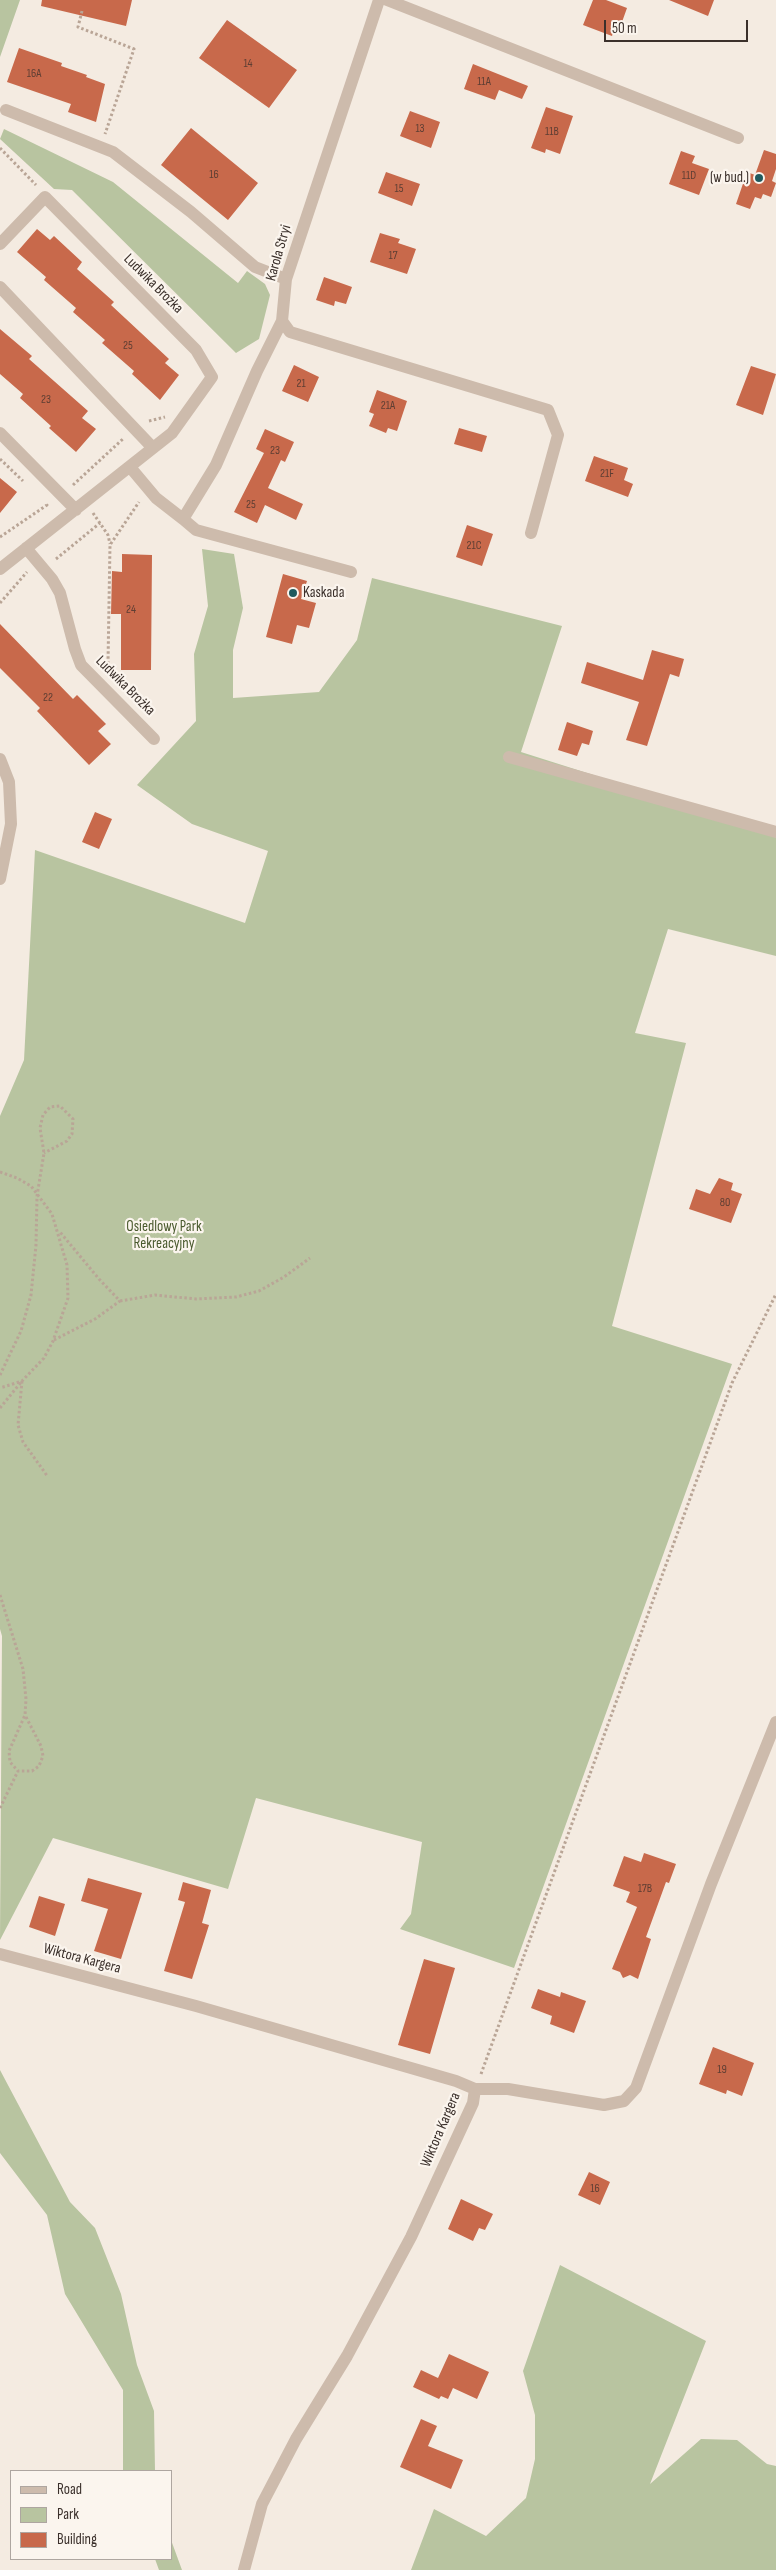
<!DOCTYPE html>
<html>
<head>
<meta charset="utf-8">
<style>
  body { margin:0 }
  #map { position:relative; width:776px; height:2570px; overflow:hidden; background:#f4ebe1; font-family:"Sofia Sans Condensed",sans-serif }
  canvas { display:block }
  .legend { position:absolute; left:10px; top:2470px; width:162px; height:90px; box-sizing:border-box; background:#fbf5ee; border:1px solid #aea6a0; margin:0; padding:6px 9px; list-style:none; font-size:15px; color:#3b302b }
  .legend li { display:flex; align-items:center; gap:10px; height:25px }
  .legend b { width:25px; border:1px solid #aea6a0 }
  .scale { position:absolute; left:604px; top:20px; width:144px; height:22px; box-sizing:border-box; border:2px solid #3b302b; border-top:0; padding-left:6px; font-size:15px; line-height:18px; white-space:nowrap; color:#3b302b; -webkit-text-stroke:4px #fbf5ee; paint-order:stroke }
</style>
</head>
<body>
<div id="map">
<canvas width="776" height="2570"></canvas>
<ul class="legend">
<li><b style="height:6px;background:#cdbbac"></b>Road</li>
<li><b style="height:14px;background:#b8c4a0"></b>Park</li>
<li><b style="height:14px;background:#c8694b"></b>Building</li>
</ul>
<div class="scale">50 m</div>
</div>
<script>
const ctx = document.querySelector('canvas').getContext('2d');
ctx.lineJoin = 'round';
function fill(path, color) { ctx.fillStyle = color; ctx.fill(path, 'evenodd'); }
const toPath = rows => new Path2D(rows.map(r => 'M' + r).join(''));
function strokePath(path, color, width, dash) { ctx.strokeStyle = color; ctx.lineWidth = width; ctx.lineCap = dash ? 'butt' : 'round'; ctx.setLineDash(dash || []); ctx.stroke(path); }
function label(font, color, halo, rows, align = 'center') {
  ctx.font = font + ' "Sofia Sans Condensed",sans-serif'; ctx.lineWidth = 4.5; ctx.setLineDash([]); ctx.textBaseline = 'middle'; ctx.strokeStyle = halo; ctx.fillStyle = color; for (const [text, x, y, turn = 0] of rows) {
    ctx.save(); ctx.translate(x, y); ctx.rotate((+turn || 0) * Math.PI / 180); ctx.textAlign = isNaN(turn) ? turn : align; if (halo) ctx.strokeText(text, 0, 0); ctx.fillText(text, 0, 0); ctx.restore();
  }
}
fill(toPath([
  [0,0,20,0,0,57],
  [4,129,113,182,238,283,247,271,265,284,270,295,259,339,236,353,72,190,54,189,0,139],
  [202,549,234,554,243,608,233,650,233,698,319,692,357,640,372,578,562,626,521,752,776,833,776,956,668,929,635,1033,686,1043,612,1326,732,1364,514,1968,400,1929,411,1914,422,1842,256,1798,228,1889,53,1838,0,1940,2,1636,0,1629,0,1116,24,1060,35,850,245,923,268,851,192,824,137,785,196,721,194,654,208,606],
  [0,2070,70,2202,95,2228,121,2294,137,2365,154,2411,155,2471,123,2471,123,2390,65,2294,47,2215,0,2153],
  [560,2265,706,2341,650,2484,701,2439,737,2440,767,2464,776,2466,776,2570,411,2570,434,2509,486,2536,526,2498,535,2459,535,2415,523,2371],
  [171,2540,182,2570,159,2570,155,2559,171,2559]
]), '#b8c4a0');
fill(toPath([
  [42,0,132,0,126,26,41,6],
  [593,0,606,0,627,8,622,22,617,21,612,36,583,25],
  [669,0,714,0,708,16],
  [227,20,297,70,269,108,199,58],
  [19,48,62,63,61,66,87,75,86,77,105,84,96,122,68,112,71,104,7,82],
  [473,64,528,86,522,99,499,90,495,100,464,89],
  [546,107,573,116,560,154,546,149,545,153,531,148],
  [410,111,440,122,431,148,400,136],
  [191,128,258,183,228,220,161,165],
  [764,150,776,154,776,169,772,181,776,183,771,197,763,194,761,199,755,197,750,209,736,204,747,172,755,175],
  [681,151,695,156,692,163,709,169,699,195,669,184],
  [386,172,420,184,412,206,378,193],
  [37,229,50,240,54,236,82,262,77,269,114,302,111,305,169,359,165,363,179,375,160,400,132,374,134,371,102,343,105,340,73,312,76,308,44,280,46,277,17,252],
  [380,233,400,239,398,243,416,249,407,274,370,262],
  [324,277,352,287,346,304,335,301,334,306,316,300],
  [0,329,32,356,29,359,88,411,82,418,96,429,76,452,49,428,51,426,20,398,23,394,0,374],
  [294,365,319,377,308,402,282,391],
  [751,366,776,374,763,415,736,405],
  [377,390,407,401,397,431,388,428,386,433,369,426,374,414,369,412],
  [459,428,487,436,482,452,454,444],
  [265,429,294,442,285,462,281,460,268,488,303,504,296,520,265,505,257,523,234,512,264,453,256,449],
  [594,456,628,468,624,480,633,484,628,497,585,481],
  [0,478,17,492,0,513],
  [467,525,493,534,482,566,456,557],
  [122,554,152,555,151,670,121,670,121,614,111,614,112,571,122,572],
  [283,574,307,581,301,599,316,603,309,628,297,625,292,644,266,637],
  [0,624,73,699,77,695,106,724,98,731,111,744,89,765,37,711,40,708,0,668],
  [652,650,684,659,679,677,670,674,647,746,626,740,639,702,581,683,587,662,643,680],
  [567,722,593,731,589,745,582,743,577,756,558,750],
  [95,812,112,819,99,849,82,842],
  [719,1178,733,1183,731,1190,742,1194,731,1223,689,1209,696,1189,710,1194],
  [644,1853,676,1864,669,1883,666,1882,646,1937,651,1939,638,1979,630,1975,623,1978,620,1972,612,1969,637,1907,626,1902,630,1892,613,1886,624,1856,641,1862],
  [88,1878,142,1893,121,1959,94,1951,108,1909,81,1901],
  [183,1882,211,1890,202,1923,209,1925,192,1979,164,1971,185,1902,178,1900],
  [39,1896,65,1904,55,1936,29,1927],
  [424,1959,455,1968,430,2054,398,2045],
  [538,1989,560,1997,561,1992,586,2001,574,2033,550,2024,552,2016,531,2008],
  [713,2047,754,2063,742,2096,727,2090,726,2094,699,2084],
  [589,2172,610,2182,600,2205,578,2195],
  [461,2199,493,2214,485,2230,479,2228,473,2241,448,2229],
  [449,2354,489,2372,477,2399,453,2388,448,2399,441,2396,439,2399,413,2387,421,2370,438,2378],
  [421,2419,437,2426,428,2446,463,2460,451,2489,400,2467]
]), '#c8694b');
strokePath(toPath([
  [82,11,78,27,134,49,105,134],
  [0,148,36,185],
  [149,421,165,417],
  [0,459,23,481],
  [73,485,124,438],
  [93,513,108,535,110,544],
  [0,537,47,505,45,503],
  [56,559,100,523],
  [0,603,27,572],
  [120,680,108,663,110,545,139,502],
  [0,1172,17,1178,31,1186,52,1214,67,1265,68,1298,53,1341,44,1358,22,1381,0,1388],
  [120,1301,155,1295,196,1299,236,1297,259,1291,284,1277,310,1258],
  [54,1340,95,1319,120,1301,99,1279,60,1232],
  [0,1375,21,1331,31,1295,36,1245,37,1196,44,1153,40,1128,43,1115,50,1107,60,1106,73,1119,72,1134,67,1141,44,1153],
  [22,1381,18,1425,23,1442,48,1477],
  [0,1408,22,1381],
  [0,1595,23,1669,26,1699,25,1715,9,1751,10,1762,18,1771,32,1771,39,1766,43,1756,41,1746,25,1715],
  [0,1808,18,1771],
  [481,2074,732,1383,776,1294]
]), '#b9a596', 3, [2.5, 2.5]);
strokePath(toPath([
  [387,0,738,138],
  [6,110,113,152,191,212,255,267,286,279],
  [0,244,45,197,196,350,212,377,172,433,0,569],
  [0,287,153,448],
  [282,321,290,332,548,410,558,435,531,533],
  [0,433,76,510],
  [130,467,156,498,183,519,216,465,257,371,282,321,286,279,379,0],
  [183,519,196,530,351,572],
  [26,548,52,579,60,593,75,649,81,665,154,739],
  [509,757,776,832],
  [0,759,9,782,11,824,0,879],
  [0,1954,196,2006,456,2081,475,2089,508,2089,604,2105,624,2101,636,2088,711,1884,776,1722],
  [244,2570,262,2504,296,2439,347,2356,411,2237,473,2103,475,2089]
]), '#cdbbac', 12);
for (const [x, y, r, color] of [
  [759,178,5,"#1f5a5e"],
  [293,593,5,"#1f5a5e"]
]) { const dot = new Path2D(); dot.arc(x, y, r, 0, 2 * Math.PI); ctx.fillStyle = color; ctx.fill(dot); strokePath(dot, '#fbf5ee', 2); }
label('12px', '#5e3e33', null, [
  ["14",248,64],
  ["16A",34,74],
  ["11A",484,82],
  ["13",420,129],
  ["11B",552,132],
  ["16",214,175],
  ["11D",689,176],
  ["15",399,189],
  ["17",393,256],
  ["25",128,346],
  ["21",301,384],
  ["23",46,400],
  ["21A",388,406],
  ["23",275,451],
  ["21F",607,474],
  ["25",251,505],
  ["21C",474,546],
  ["24",131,610],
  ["22",48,698],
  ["80",725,1203],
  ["17B",645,1889],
  ["19",722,2070],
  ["16",595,2189]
]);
label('15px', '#3b302b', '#fbf5ee', [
  ["(w bud.)",749,178],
  ["Kaskada",303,593,"left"]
], 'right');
label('15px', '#3b302b', '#fbf5ee', [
  ["Karola Stryi",279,253,-74],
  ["Ludwika Brożka",153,284,45],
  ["Ludwika Brożka",125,686,45],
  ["Wiktora Kargera",82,1959,15],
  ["Wiktora Kargera",441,2130,-67]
]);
label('15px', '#4a5a2e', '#fbf5ee', [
  ["Osiedlowy Park",164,1227],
  ["Rekreacyjny",164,1244]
]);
</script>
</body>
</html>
